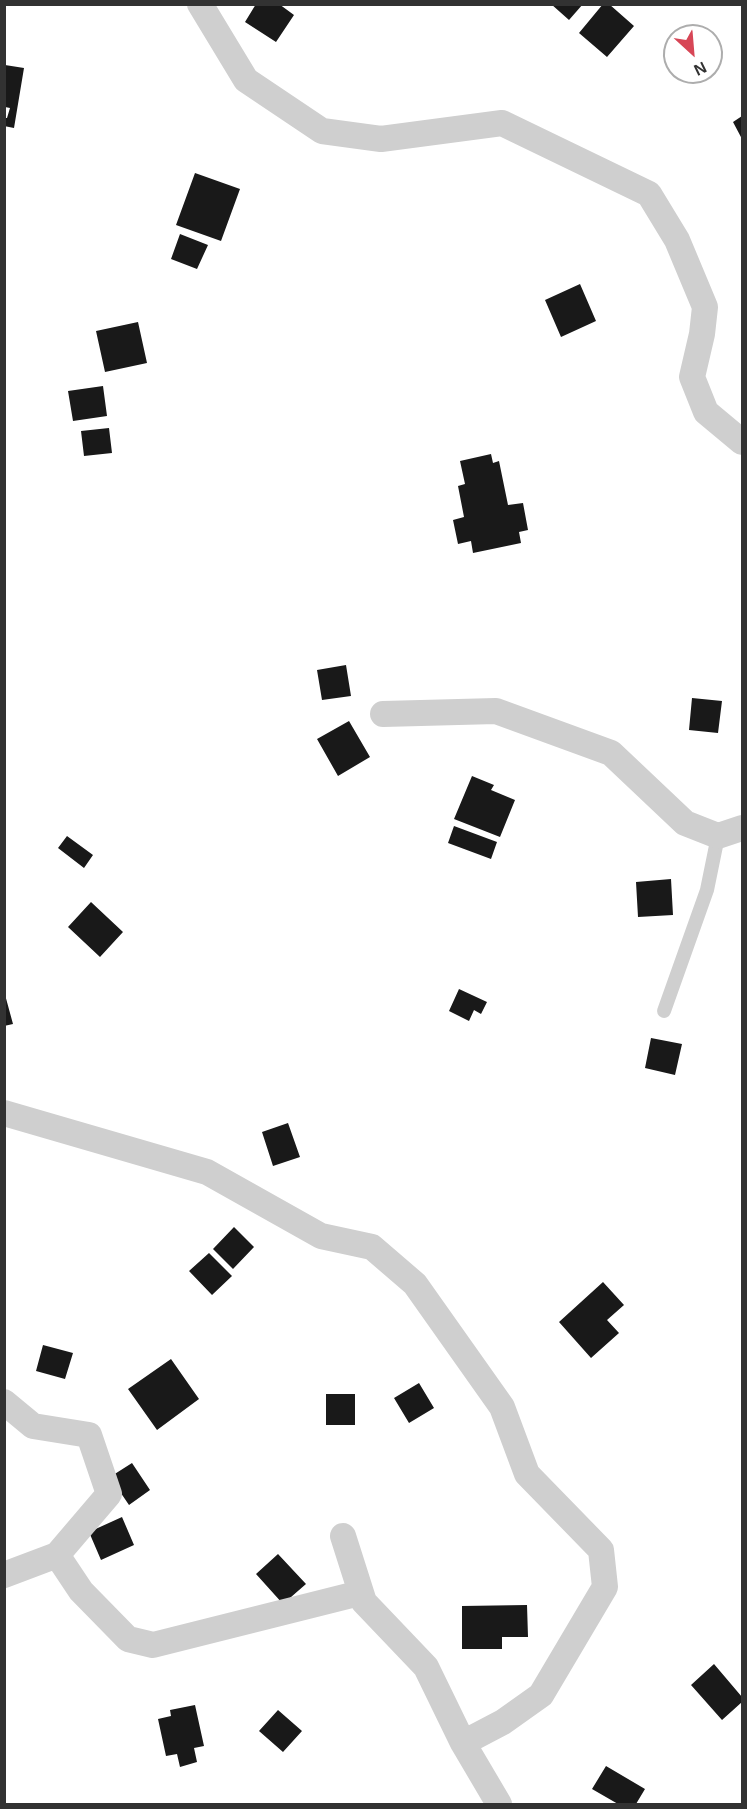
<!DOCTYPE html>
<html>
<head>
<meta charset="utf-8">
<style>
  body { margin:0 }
  #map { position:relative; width:747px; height:1809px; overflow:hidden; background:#fff; font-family:Arial,sans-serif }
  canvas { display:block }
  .frame { position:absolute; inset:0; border:6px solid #323232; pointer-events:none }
  .north { position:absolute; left:663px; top:24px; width:60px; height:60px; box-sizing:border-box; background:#fff; border:2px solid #adadad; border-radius:50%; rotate:154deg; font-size:16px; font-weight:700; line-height:24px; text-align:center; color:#323232 }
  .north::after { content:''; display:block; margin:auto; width:21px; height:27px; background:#d74656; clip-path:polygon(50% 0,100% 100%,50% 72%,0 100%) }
</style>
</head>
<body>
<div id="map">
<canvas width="747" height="1809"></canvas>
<div class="frame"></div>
<div class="north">N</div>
</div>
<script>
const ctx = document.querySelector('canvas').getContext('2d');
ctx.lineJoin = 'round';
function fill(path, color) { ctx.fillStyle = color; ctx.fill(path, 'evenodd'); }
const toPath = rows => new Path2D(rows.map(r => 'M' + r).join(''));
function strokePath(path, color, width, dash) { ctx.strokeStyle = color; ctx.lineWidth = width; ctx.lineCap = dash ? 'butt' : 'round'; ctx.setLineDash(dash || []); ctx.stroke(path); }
fill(toPath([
  [256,4,279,4,294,15,276,42,245,22],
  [551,4,583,4,569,20],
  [603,4,609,4,634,26,607,57,579,33],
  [5,65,24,68,14,128,4,126,4,118,7,118,10,108,5,107],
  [742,116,742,139,733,122],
  [195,173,240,189,221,241,176,225],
  [180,234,208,245,197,269,171,259],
  [580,284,596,321,561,337,545,300],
  [138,322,147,363,105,372,96,331],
  [103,386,107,416,73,421,68,391],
  [109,428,112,453,84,456,81,431],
  [491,454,493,463,499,461,508,505,523,503,528,530,519,532,521,543,473,553,471,541,458,544,453,520,464,517,458,486,465,484,460,461],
  [346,665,351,696,322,700,317,670],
  [692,698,722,701,718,733,689,730],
  [349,721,370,757,338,776,317,739],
  [472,776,494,785,491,790,515,800,500,837,454,819],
  [454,826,497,842,491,859,448,843],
  [67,836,93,855,84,868,58,848],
  [671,879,673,915,638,917,636,882],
  [91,902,123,932,100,957,68,927],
  [459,989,487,1002,481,1014,474,1010,469,1021,449,1011],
  [4,991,13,1024,4,1026],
  [651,1038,682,1044,675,1075,645,1068],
  [288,1123,300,1157,273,1166,262,1132],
  [234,1227,254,1247,233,1269,213,1249],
  [209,1253,232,1276,212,1295,189,1271],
  [603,1282,624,1305,607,1320,619,1333,591,1358,559,1322],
  [43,1345,73,1353,65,1379,36,1371],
  [171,1359,199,1399,157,1430,128,1389],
  [419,1383,434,1408,409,1423,394,1398],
  [326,1394,355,1394,355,1425,326,1425],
  [132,1463,150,1490,129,1505,110,1477],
  [122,1517,134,1545,101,1560,89,1532],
  [278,1554,306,1584,283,1604,256,1574],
  [527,1605,528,1637,502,1637,502,1649,462,1649,462,1606],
  [714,1664,742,1697,742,1702,722,1720,691,1685],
  [195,1705,204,1746,194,1748,197,1762,180,1767,177,1754,166,1756,158,1719,171,1716,170,1710],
  [278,1710,302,1731,283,1752,259,1731],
  [606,1766,645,1789,636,1804,618,1804,592,1789]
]), '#191919');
strokePath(toPath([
  [664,1011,707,890,718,836]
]), '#cfcfcf', 14);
strokePath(toPath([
  [200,4,246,80,322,131,381,139,502,123,649,194,677,240,705,307,702,334,692,377,706,412,742,442],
  [383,714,496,711,611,753,685,823,718,836,742,828],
  [4,1113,207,1172,321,1236,372,1247,415,1284,502,1407,527,1474,601,1550,605,1587,541,1695,503,1722,463,1743],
  [4,1402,33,1426,89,1435,109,1494,57,1555],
  [343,1536,364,1602,426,1667,463,1743,499,1804],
  [4,1575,57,1555,81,1591,128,1639,153,1645,360,1593]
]), '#cfcfcf', 26);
</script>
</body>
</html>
